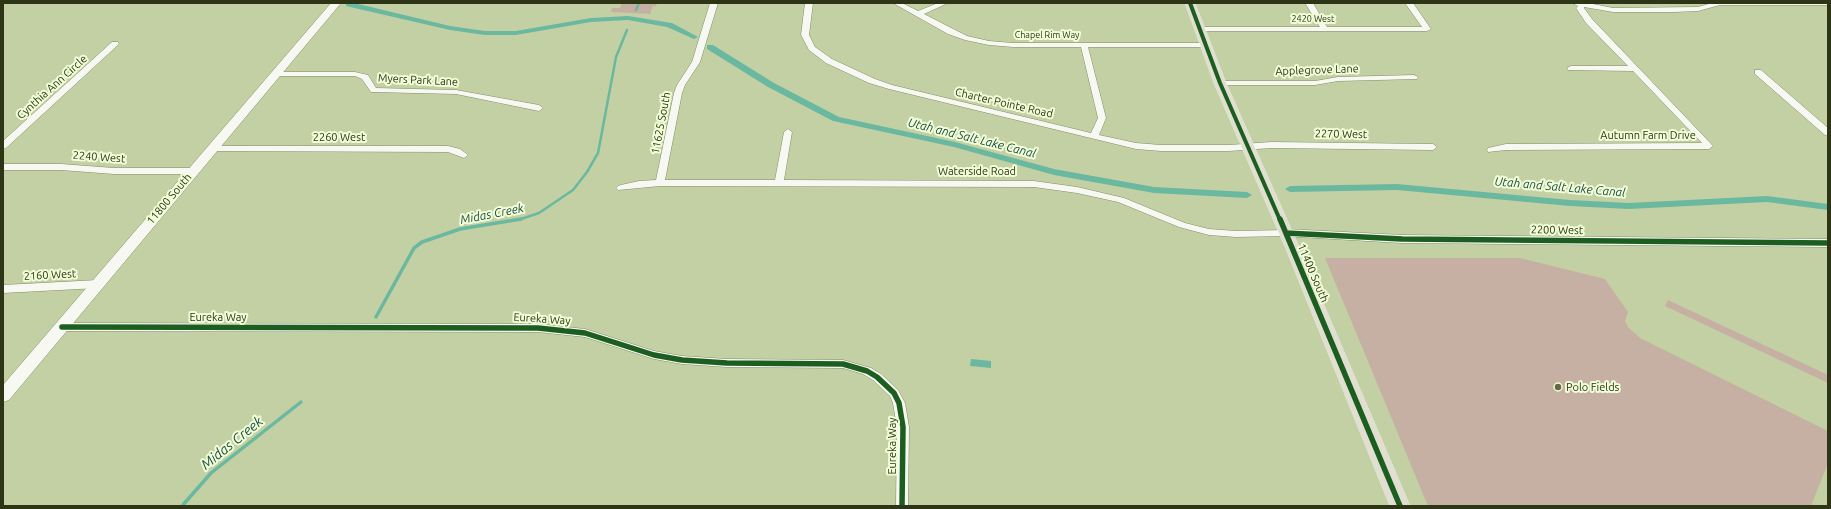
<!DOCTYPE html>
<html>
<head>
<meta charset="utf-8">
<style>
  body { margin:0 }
  #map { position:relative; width:1831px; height:509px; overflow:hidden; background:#c3d0a4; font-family:Ubuntu,sans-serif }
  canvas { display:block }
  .frame { position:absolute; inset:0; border:4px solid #2d3516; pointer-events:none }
</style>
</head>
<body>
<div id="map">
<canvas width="1831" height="509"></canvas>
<div class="frame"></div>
</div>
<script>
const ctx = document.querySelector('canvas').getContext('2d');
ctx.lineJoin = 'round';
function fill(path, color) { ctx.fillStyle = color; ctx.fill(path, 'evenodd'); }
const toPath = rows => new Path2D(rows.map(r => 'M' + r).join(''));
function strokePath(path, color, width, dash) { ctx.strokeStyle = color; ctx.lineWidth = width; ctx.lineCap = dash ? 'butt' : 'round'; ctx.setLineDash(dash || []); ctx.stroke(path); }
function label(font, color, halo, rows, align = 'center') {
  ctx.font = font + ' Ubuntu,sans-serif'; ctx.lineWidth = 4; ctx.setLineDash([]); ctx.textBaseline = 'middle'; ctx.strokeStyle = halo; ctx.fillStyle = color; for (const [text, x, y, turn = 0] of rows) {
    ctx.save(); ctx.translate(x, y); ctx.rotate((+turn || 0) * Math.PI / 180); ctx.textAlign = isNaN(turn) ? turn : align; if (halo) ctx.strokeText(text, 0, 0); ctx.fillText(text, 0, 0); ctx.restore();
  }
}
fill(toPath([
  [622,3,657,3,656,7,653,5,650,14,611,12,612,8,620,8],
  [1325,258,1520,258,1605,279,1628,312,1625,321,1628,327,1640,338,1828,431,1828,463,1811,506,1428,506],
  [1668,300,1828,375,1828,383,1665,306]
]), '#c6b0a3');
fill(toPath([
  [971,359,991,361,991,368,970,366]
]), '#6ab8a0');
strokePath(toPath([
  [636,10,639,3],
  [518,220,539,213,573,190,587,172,598,153,616,57,627,30]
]), '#6ab8a0', 2.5);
strokePath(toPath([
  [376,317,414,248,422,242,460,229,521,219],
  [182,506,211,473,301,402]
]), '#6ab8a0', 3.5);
fill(toPath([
  [346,3,354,3,450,26,485,31,516,31,591,18,628,16,672,23,698,37,694,39,667,27,628,20,591,22,516,35,485,35,450,30,346,6,346,3],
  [707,45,713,45,774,83,839,117,955,142,1054,169,1154,187,1247,192,1252,195,1247,198,1154,193,1054,175,954,147,833,121,768,87,707,49,707,45],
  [1397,184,1570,200,1629,203,1767,196,1828,204,1828,210,1767,202,1629,209,1570,206,1397,190,1290,192,1285,189,1290,186,1397,184]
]), '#6ab8a0');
const minor = toPath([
  [710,3,718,3,700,62,685,85,682,93,665,180,775,180,784,132,788,129,792,132,784,180,1034,181,1077,187,1124,198,1185,223,1209,229,1236,231,1286,230,1291,233,1286,236,1236,237,1209,235,1179,227,1118,202,1077,193,1034,187,660,186,618,190,616,188,618,186,621,185,639,181,656,180,674,93,677,85,692,62,710,3],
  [805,3,813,3,809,35,815,47,832,59,875,79,892,85,1091,133,1098,118,1081,47,1013,47,989,45,965,40,948,34,893,3,902,3,918,11,938,3,948,3,924,14,967,36,989,41,1013,43,1209,43,1209,47,1088,47,1106,118,1099,135,1136,143,1161,145,1229,145,1271,142,1433,144,1437,147,1433,150,1271,148,1229,151,1161,151,1136,149,889,89,869,83,826,63,809,50,801,35,805,3],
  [1305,3,1313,3,1327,27,1422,27,1405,3,1413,3,1431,29,1427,31,1199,31,1195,29,1199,27,1320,27,1305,3],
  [1572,3,1588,3,1613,8,1698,7,1712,3,1828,3,1828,5,1720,5,1698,11,1674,12,1613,12,1584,7,1584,8,1592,19,1713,146,1709,149,1506,150,1488,152,1487,150,1488,148,1506,144,1702,143,1633,71,1568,70,1567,68,1571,66,1628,66,1586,23,1576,8,1578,6,1572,3],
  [112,42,118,42,119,44,6,148,3,149,3,141,112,42],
  [1755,70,1761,70,1828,128,1828,136,1825,135,1755,74,1755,70],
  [273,72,355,72,368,75,376,88,456,90,539,105,543,108,539,111,456,94,374,92,371,92,362,79,355,76,276,76,272,74,273,72],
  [1414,75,1418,77,1417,79,1338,81,1315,85,1220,85,1216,83,1220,81,1315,81,1338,77,1414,75],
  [212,146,448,146,460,149,468,155,464,158,448,152,209,151,208,149,209,147,212,146],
  [3,164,61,164,114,168,192,168,197,171,192,174,114,174,61,170,3,170,3,164],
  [98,280,103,284,98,288,3,293,3,285,98,280],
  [62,323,538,324,585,329,654,351,682,356,727,359,843,360,871,368,881,374,898,390,905,403,909,427,908,506,896,506,897,427,893,403,890,396,873,380,863,374,843,368,727,367,682,364,654,359,585,337,538,332,62,331,58,330,57,327,58,324,62,323]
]);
const tertiary = toPath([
  [1286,229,1402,235,1828,239,1828,247,1402,243,1282,236,1280,233,1282,230,1286,229]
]);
const secondary = toPath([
  [331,3,341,3,9,400,3,402,3,385,331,3]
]);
const primary = toPath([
  [1185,3,1195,3,1226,83,1300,249,1410,506,1390,506,1286,249,1214,83,1185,3]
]);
strokePath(minor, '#828c69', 1);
strokePath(tertiary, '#828c69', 1);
strokePath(secondary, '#828c69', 1);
strokePath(primary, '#e4ead6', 1);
fill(minor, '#f6f8f1');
fill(tertiary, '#f6f8f1');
fill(secondary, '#f6f8f1');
fill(primary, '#e1ded2');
strokePath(toPath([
  [1190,3,1220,83,1280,220]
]), '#1b5e20', 4);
strokePath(toPath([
  [1280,219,1400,506],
  [1286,233,1402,239,1828,243],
  [62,327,538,328,585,333,654,355,682,360,727,363,843,364,867,371,877,377,894,393,899,403,903,427,902,506]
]), '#1b5e20', 5.5);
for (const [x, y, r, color] of [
  [1558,387,4,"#626b48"]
]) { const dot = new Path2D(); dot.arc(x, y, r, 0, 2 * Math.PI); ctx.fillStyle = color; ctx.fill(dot); strokePath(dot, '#f0fdd6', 1.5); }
label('9px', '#2d3516', '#f0fdd6', [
  ["2420 West",1313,19],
  ["Chapel Rim Way",1047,35]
]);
label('11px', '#2d3516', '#f0fdd6', [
  ["Applegrove Lane",1317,70,-2],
  ["Myers Park Lane",418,80,3],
  ["Cynthia Ann Circle",52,87,-42],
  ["Charter Pointe Road",1004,103,13],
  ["11625 South",661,123,-79],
  ["2270 West",1341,134,1],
  ["Autumn Farm Drive",1648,135],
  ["2260 West",339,137],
  ["2240 West",99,157,4],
  ["Waterside Road",977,171],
  ["11800 South",169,199,-50],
  ["2200 West",1557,230,1],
  ["11400 South",1313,273,67],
  ["2160 West",50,275,-3],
  ["Eureka Way",218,317],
  ["Eureka Way",542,319,4],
  ["Eureka Way",892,446,-90]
]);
label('11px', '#2d3516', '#f0fdd6', [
  ["Polo Fields",1566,387]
], 'left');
label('italic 12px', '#1f4d46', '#f0fdd6', [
  ["Utah and Salt Lake Canal",972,138,14],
  ["Utah and Salt Lake Canal",1560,187,5],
  ["Midas Creek",492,214,-11]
]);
label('italic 14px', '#1f4d46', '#f0fdd6', [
  ["Midas Creek",232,443,-39]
]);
</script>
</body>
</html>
